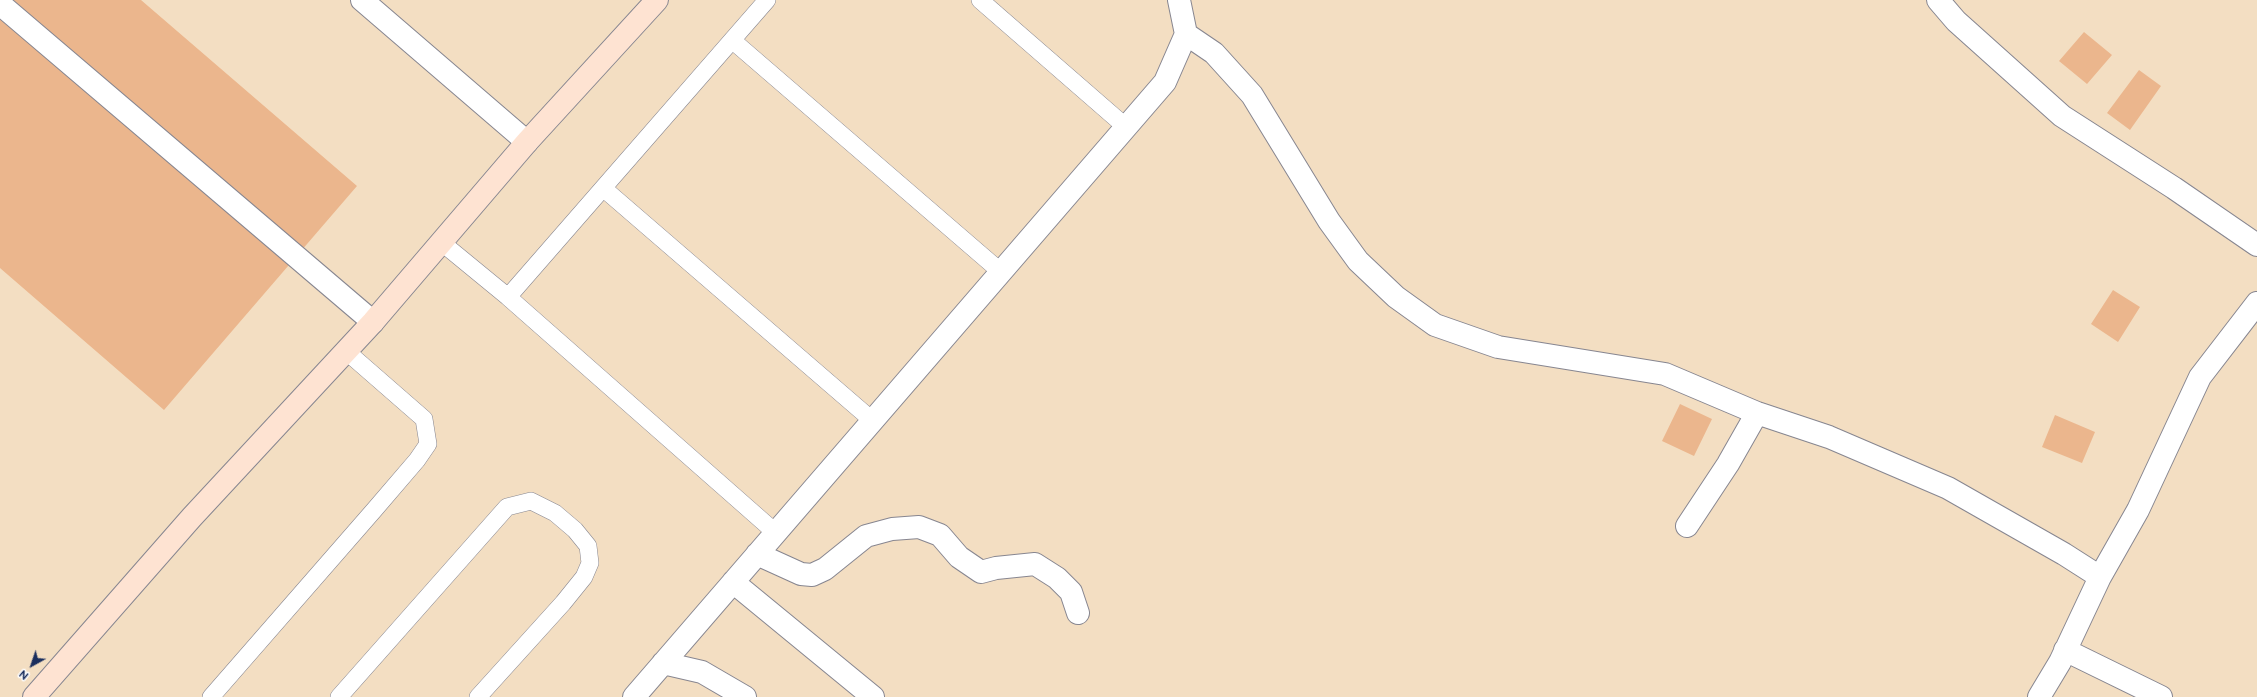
<!DOCTYPE html>
<html>
<head>
<meta charset="utf-8">
<style>
  body { margin:0 }
  #map { position:relative; width:2257px; height:697px; overflow:hidden; background:#f3dec2; font-family:"Balsamiq Sans",sans-serif }
  canvas { display:block }
  .north { position:absolute; left:12px; top:645px; width:40px; height:40px; -webkit-text-stroke:3px #fff; paint-order:stroke; rotate:220deg; font-size:11px; font-weight:700; line-height:16px; text-align:center; color:#1b2f5e }
  .north::after { content:''; display:block; margin:auto; width:14px; height:18px; background:#1b2f5e; clip-path:polygon(50% 0,100% 100%,50% 72%,0 100%) }
</style>
</head>
<body>
<div id="map">
<canvas width="2257" height="697"></canvas>
<div class="north">N</div>
</div>
<script>
const ctx = document.querySelector('canvas').getContext('2d');
ctx.lineJoin = 'round';
function fill(path, color) { ctx.fillStyle = color; ctx.fill(path, 'evenodd'); }
const toPath = rows => new Path2D(rows.map(r => 'M' + r).join(''));
function strokePath(path, color, width, dash) { ctx.strokeStyle = color; ctx.lineWidth = width; ctx.lineCap = dash ? 'butt' : 'round'; ctx.setLineDash(dash || []); ctx.stroke(path); }
fill(toPath([
  [0,0,141,0,357,186,164,410,0,268],
  [2084,32,2112,55,2087,84,2059,61],
  [2139,70,2161,86,2130,130,2107,113],
  [2113,290,2140,307,2118,342,2091,324],
  [1680,404,1712,419,1694,456,1662,441],
  [2055,415,2095,432,2082,463,2042,447]
]), '#ebb68d');
const service = toPath([
  [980,0,1126,127],
  [732,40,1001,272],
  [603,188,873,421],
  [441,242,508,297,776,533],
  [508,297,767,0],
  [211,697,375,509,417,460,428,444,424,419,346,351],
  [339,697,507,507,531,501,555,513,575,530,588,546,590,563,584,577,563,603,478,697]
]);
const pedestrian = toPath([
  [0,4,373,322]
]);
const minor = toPath([
  [362,0,527,142],
  [1938,0,1956,21,2062,116,2174,188,2257,245],
  [1186,34,1214,53,1252,95,1329,221,1358,261,1396,297,1435,325,1498,347,1665,374,1757,413,1829,437,1948,488,2064,554,2100,577],
  [1687,526,1728,464,1757,413],
  [757,554,801,574,812,575,825,569,866,536,892,529,919,527,940,535,959,557,981,572,996,568,1035,564,1057,578,1071,592,1078,613],
  [733,582,873,697],
  [2065,650,2161,697],
  [663,663,702,672,745,697],
  [634,697,1165,82,1186,34,1179,0],
  [2039,697,2060,662,2100,577,2138,510,2200,377,2257,303]
]);
const secondary = toPath([
  [34,697,192,517,373,322,527,142,657,0]
]);
strokePath(service, '#878690', 18);
strokePath(pedestrian, '#878690', 24);
strokePath(minor, '#878690', 24);
strokePath(secondary, '#878690', 24);
strokePath(service, '#fff', 17);
strokePath(pedestrian, '#fff', 22);
strokePath(minor, '#fff', 22);
strokePath(secondary, '#fee3d2', 22);
</script>
</body>
</html>
